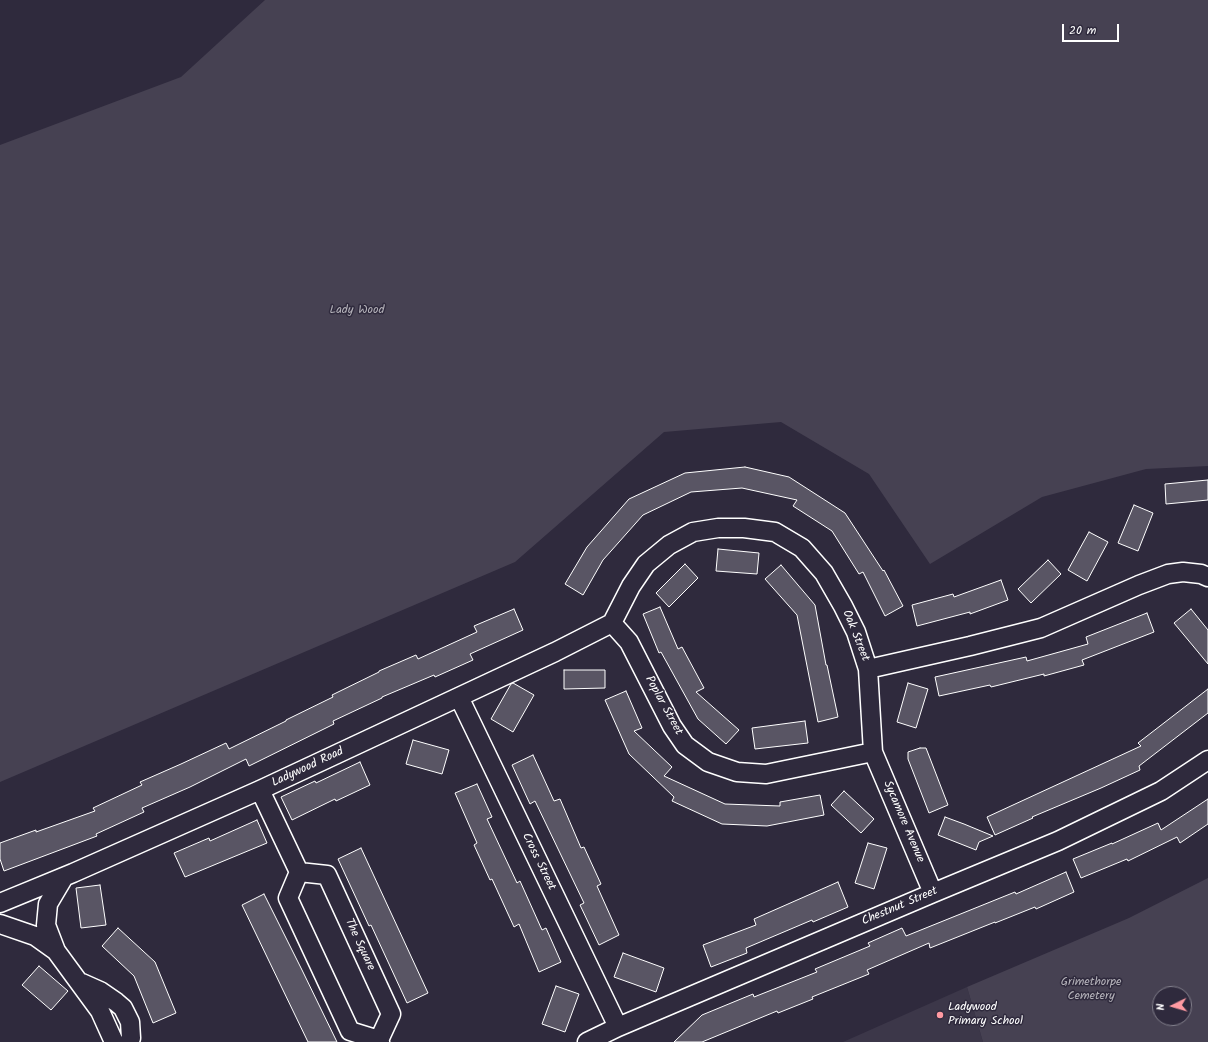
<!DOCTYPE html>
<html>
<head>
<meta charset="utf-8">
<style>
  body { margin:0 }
  #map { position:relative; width:1208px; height:1042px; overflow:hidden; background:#2f2a3d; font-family:Kalam,sans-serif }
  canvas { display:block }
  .north { position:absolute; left:1152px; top:986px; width:40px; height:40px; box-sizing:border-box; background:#2f2a3d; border:1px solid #827f8b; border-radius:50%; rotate:265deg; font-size:11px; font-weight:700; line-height:16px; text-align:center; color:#fff }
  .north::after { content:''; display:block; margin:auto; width:14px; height:18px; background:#ff9aa2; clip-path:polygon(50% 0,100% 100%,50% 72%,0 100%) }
  .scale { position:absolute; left:1062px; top:24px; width:57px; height:18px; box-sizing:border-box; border:2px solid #fff; border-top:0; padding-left:5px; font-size:12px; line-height:14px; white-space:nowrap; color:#fff; -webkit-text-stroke:3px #2f2a3d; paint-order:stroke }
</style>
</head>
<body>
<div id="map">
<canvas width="1208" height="1042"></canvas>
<div class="north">N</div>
<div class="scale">20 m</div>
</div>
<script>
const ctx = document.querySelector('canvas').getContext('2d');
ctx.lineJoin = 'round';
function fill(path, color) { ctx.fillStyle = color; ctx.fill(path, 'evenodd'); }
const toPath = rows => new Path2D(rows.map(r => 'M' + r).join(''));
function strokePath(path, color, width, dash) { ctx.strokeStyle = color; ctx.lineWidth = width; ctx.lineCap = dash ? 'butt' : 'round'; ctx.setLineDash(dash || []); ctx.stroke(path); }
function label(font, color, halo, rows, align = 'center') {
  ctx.font = font + ' Kalam,sans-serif'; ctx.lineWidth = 3; ctx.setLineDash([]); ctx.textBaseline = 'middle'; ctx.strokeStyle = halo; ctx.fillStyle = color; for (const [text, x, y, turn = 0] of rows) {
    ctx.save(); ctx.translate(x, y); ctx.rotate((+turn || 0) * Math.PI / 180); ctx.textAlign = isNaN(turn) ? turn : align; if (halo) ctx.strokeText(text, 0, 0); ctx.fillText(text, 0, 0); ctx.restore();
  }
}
fill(toPath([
  [967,987,983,1042,843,1042]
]), '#3c3749');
fill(toPath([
  [265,0,1208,0,1208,466,1146,469,1042,497,930,564,869,474,781,422,664,432,515,562,0,782,0,145,181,77],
  [1208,878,1208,1042,983,1042,967,987,1129,918],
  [1160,994,1184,994,1184,1018,1160,1018]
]), '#464152');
const building = toPath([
  [745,467,789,477,845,513,883,571,884,570,903,606,885,616,863,572,859,574,832,531,793,506,797,500,742,488,691,492,643,515,603,560,583,595,565,584,587,547,629,499,685,473,745,467],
  [1208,480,1208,500,1166,504,1165,484,1208,480],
  [1134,505,1153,513,1138,551,1118,543,1134,505],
  [1089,532,1108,542,1087,581,1068,570,1089,532],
  [718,549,759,553,757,574,716,571,718,549],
  [1048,560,1061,574,1031,603,1018,589,1048,560],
  [685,564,698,578,669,607,656,593,685,564],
  [781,565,815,605,826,665,827,665,838,717,818,722,797,615,765,579,781,565],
  [1001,580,1008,600,970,614,970,612,917,626,912,605,953,594,954,597,1001,580],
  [660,607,678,649,682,647,704,688,696,692,739,730,726,744,698,719,661,652,659,653,643,614,660,607],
  [514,609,523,630,470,654,473,660,435,677,434,675,382,697,382,698,333,721,334,724,249,766,246,759,190,787,142,808,144,812,96,834,97,836,4,871,0,859,0,843,36,830,36,832,95,811,93,808,142,785,140,782,181,764,226,743,229,749,286,721,286,720,333,697,332,695,379,672,379,671,416,655,418,659,477,632,474,626,514,609],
  [1191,609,1208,630,1208,664,1174,623,1191,609],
  [1147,613,1154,632,1082,660,1084,665,1044,676,1044,674,991,687,990,685,939,696,935,677,1026,657,1027,661,1088,644,1086,637,1147,613],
  [564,670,605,670,605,688,564,689,564,670],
  [513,683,534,695,513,732,491,719,511,684,513,683],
  [908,683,928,689,916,728,897,722,908,683],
  [1208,689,1208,713,1139,766,1140,770,1101,788,1032,817,1033,818,995,835,987,817,1141,746,1138,743,1208,689],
  [626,691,642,728,634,731,672,767,664,776,725,804,780,806,780,802,820,795,824,815,767,826,722,824,672,801,674,797,629,754,605,700,626,691],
  [805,721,808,743,755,749,752,728,805,721],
  [413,740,449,750,442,774,406,764,413,740],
  [920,748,926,748,948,805,929,813,908,759,908,752,920,748],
  [533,755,554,801,560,799,581,848,584,847,601,884,597,886,619,935,599,945,580,905,584,903,535,801,530,804,512,765,533,755],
  [360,762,370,785,336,801,335,799,292,820,281,797,315,781,316,783,360,762],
  [477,784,492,817,487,819,517,883,520,881,542,930,546,928,561,962,539,972,519,924,514,927,492,879,490,880,474,845,477,843,455,793,477,784],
  [844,791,874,819,861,833,831,805,844,791],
  [1208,799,1208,824,1180,843,1177,837,1128,861,1127,859,1081,878,1073,859,1112,843,1112,844,1158,823,1161,830,1208,799],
  [945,817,964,824,993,836,979,842,976,850,938,835,945,817],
  [257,820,267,843,185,877,174,853,209,838,210,841,257,820],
  [868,843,887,848,874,889,855,883,868,843],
  [361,848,428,993,407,1003,371,925,369,926,338,859,361,848],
  [1066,872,1074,892,1036,909,1035,907,995,923,995,922,930,948,929,943,867,970,869,974,812,997,813,999,778,1013,777,1011,702,1042,674,1042,702,1015,753,994,754,997,817,972,815,969,870,946,868,943,902,928,906,936,1015,892,1016,894,1066,872],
  [838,882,848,907,813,922,812,920,746,948,747,953,711,967,703,945,756,925,754,919,838,882],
  [100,885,106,925,81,928,76,888,100,885],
  [264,894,302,970,337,1042,308,1042,242,905,264,894],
  [118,928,155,962,176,1013,153,1023,134,976,102,946,118,928],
  [623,953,664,968,656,992,614,977,623,953],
  [39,966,68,991,51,1010,22,985,39,966],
  [556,986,579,994,565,1032,542,1024,556,986]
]);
fill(building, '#595564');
strokePath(building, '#fff', 1);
const minor = toPath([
  [612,623,631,586,646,564,669,545,693,532,718,528,744,528,775,532,802,548,824,573,843,606,856,632,868,669,970,646,1041,628,1139,585,1168,574,1183,572,1201,574,1208,577],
  [612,623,629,642,672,726,685,745,708,762,737,772,766,774,873,752],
  [868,669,873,752,933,893],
  [459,697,618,1027],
  [260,790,299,872,288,898,350,1031,379,1040,380,1042],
  [299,872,327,875,391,1014,379,1040],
  [0,903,73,873,260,790,555,652,612,623],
  [0,924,35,936,56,951,100,1011,114,1042],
  [56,951,46,925,48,904,64,877],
  [82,983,100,991,116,1002,123,1008,130,1022,131,1038,129,1042],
  [587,1042,618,1027,933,893,1058,841,1161,791,1208,760]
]);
strokePath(minor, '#fff', 21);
strokePath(minor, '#2f2a3d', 18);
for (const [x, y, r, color] of [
  [940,1015,4,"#ff9aa2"]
]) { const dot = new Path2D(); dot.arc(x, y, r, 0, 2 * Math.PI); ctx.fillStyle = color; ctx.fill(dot); strokePath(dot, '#2f2a3d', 1.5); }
label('12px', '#b5b3ba', '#2f2a3d', [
  ["Lady Wood",357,311],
  ["Grimethorpe",1091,983],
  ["Cemetery",1091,997]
]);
label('12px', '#fff', '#2f2a3d', [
  ["Oak Street",855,636,68],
  ["Poplar Street",663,706,61],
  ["Ladywood Road",308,768,-25],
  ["Sycamore Avenue",903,822,67],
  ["Cross Street",538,862,64],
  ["Chestnut Street",900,907,-23],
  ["The Square",359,945,65]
]);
label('12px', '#fff', '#2f2a3d', [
  ["Ladywood",948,1008],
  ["Primary School",948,1022]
], 'left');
</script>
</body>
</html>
